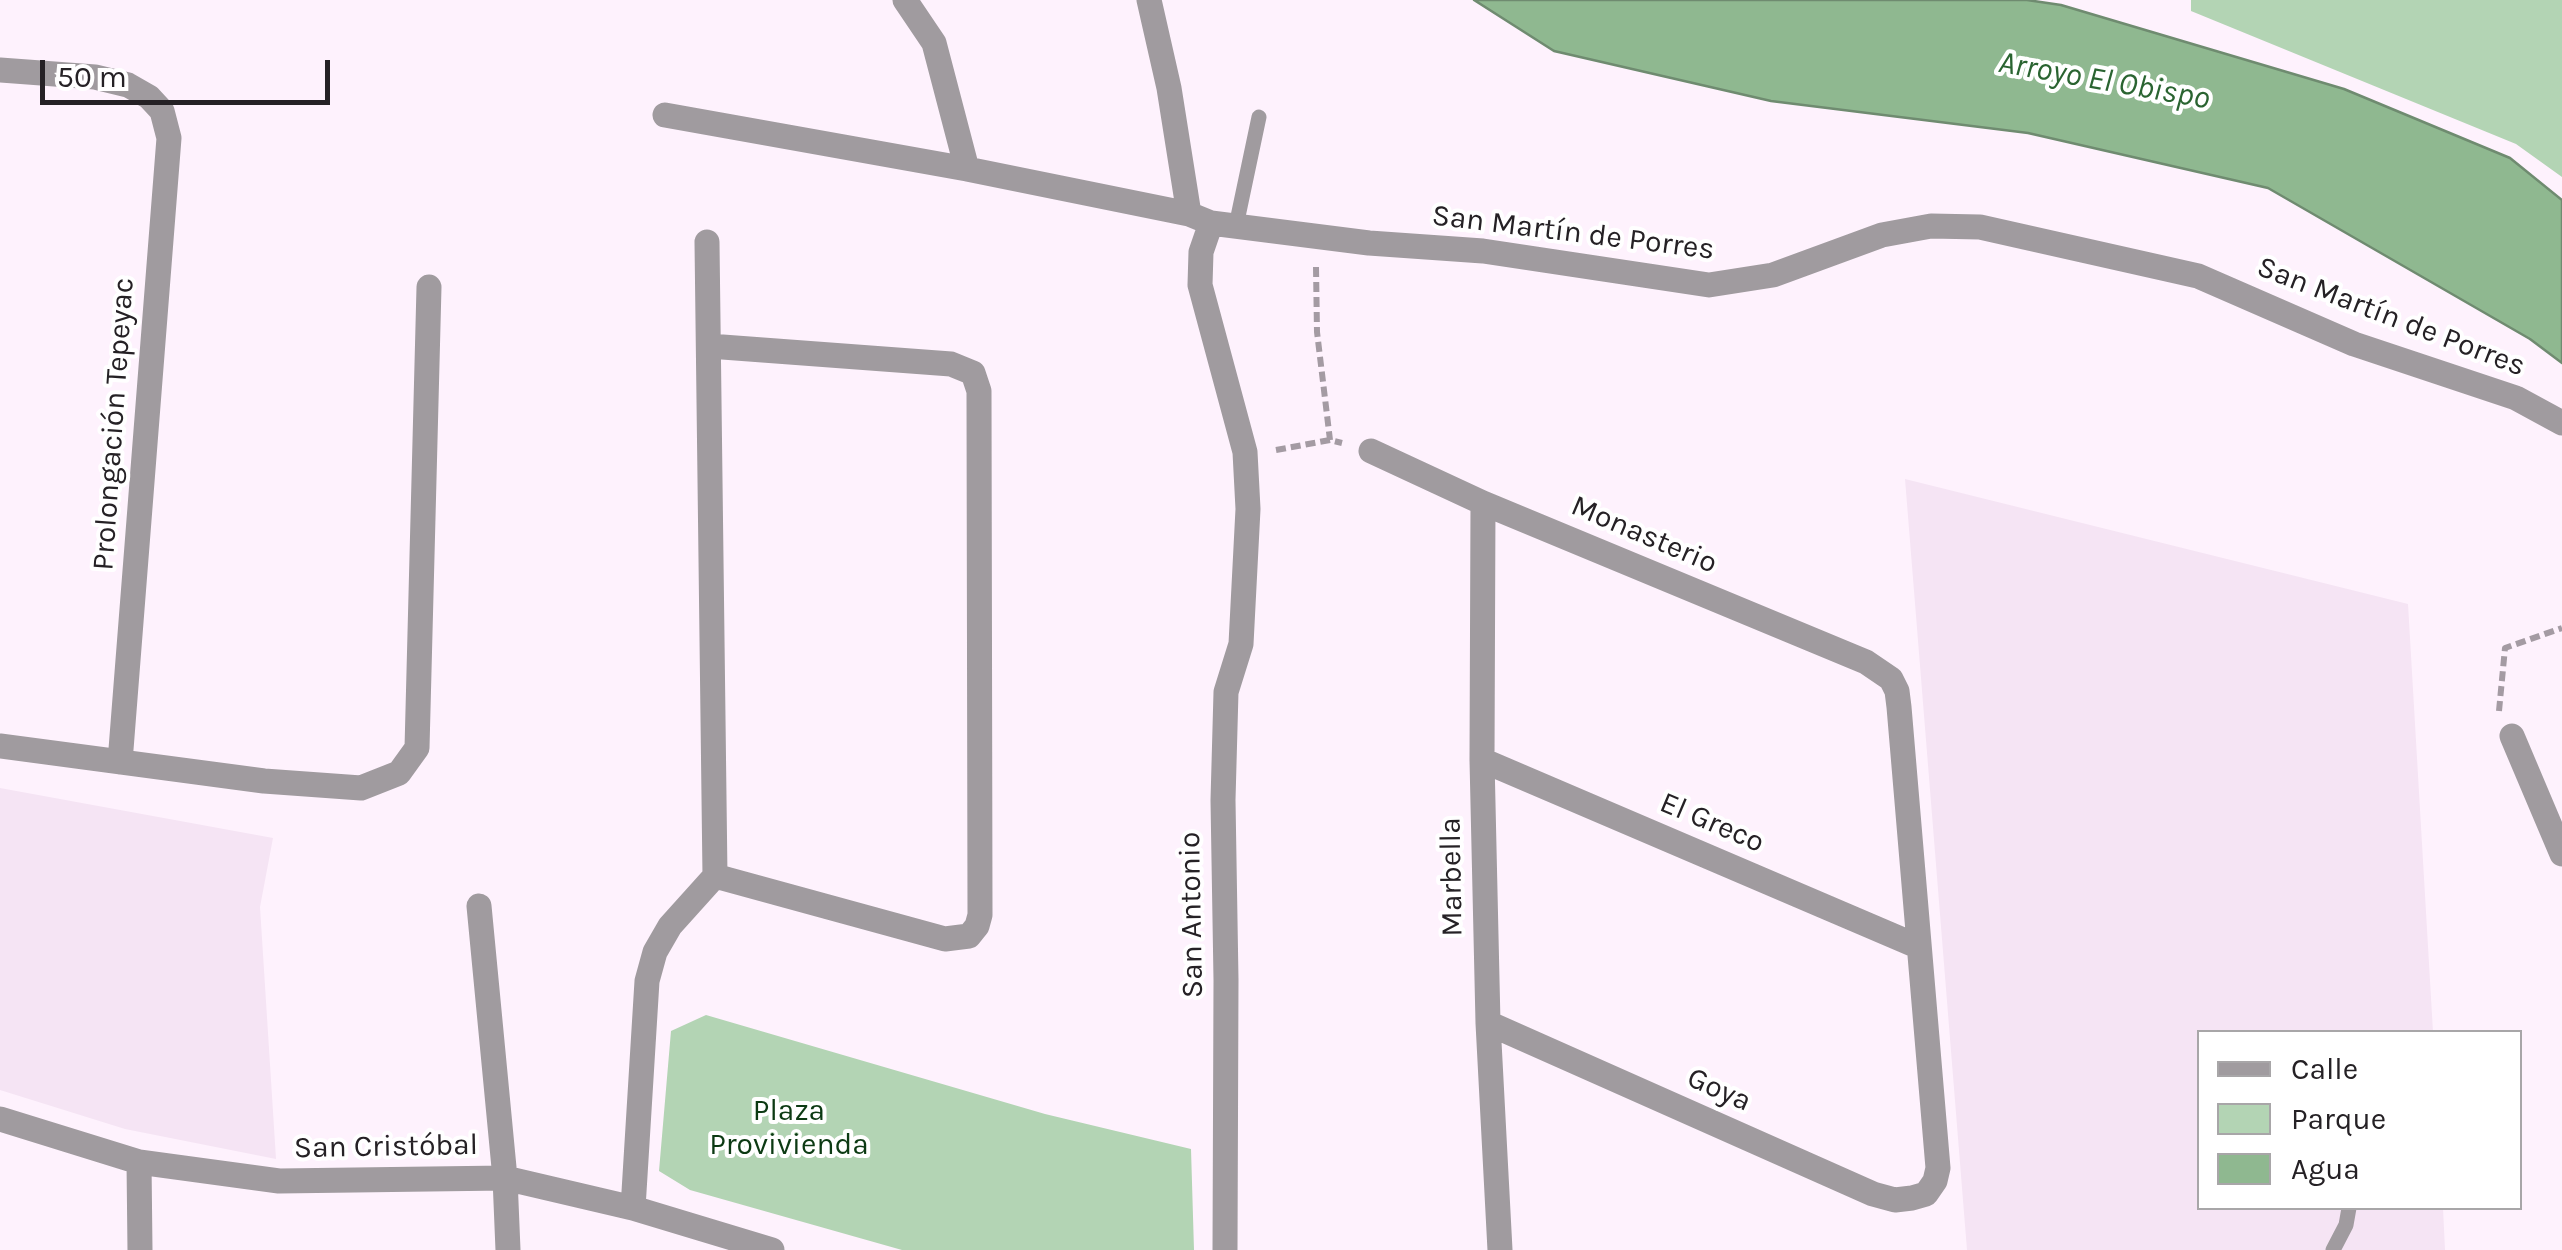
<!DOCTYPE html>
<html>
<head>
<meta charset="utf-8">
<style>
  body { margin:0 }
  #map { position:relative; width:2562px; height:1250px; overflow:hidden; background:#fef2fd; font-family:Karla,sans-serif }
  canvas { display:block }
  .legend { position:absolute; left:2197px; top:1030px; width:325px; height:180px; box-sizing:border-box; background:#fff; border:2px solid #a8a6a8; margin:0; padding:12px 18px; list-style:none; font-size:30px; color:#252125 }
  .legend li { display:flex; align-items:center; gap:20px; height:50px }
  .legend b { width:50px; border:2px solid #a8a6a8 }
  .scale { position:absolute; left:40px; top:60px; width:290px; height:45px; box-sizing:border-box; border:5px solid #252125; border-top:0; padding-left:12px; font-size:30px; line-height:35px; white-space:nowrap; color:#252125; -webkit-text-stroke:8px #fff; paint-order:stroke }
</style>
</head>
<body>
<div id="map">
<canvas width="2562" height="1250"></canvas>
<ul class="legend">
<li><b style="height:12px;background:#a09b9f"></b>Calle</li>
<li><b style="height:28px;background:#b3d4b4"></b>Parque</li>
<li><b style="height:28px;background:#8fb890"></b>Agua</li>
</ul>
<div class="scale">50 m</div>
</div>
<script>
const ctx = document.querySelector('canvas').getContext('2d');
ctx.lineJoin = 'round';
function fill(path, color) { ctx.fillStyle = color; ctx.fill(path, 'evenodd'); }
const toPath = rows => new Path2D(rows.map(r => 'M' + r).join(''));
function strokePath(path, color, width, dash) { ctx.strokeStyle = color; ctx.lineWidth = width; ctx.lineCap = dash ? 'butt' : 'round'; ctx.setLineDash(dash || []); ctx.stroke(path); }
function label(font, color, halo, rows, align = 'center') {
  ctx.font = font + ' Karla,sans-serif'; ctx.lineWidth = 8; ctx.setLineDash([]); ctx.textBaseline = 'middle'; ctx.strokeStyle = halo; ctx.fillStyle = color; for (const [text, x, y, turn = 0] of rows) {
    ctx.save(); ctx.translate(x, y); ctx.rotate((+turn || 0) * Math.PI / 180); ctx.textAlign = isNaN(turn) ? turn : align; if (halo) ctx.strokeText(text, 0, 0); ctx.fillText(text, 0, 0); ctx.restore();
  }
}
fill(toPath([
  [1905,479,2408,604,2433,1032,2200,1032,2200,1208,2443,1208,2445,1250,1967,1250],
  [0,788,273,838,260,907,276,1159,125,1129,0,1090]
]), '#f5e4f4');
fill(toPath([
  [2191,0,2562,0,2562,177,2516,144,2191,11],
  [706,1015,1045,1114,1191,1149,1194,1250,902,1250,690,1190,659,1171,671,1031]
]), '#b3d4b4');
const water = toPath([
  [1474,0,2027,0,2061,5,2344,89,2510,158,2562,200,2562,363,2530,339,2268,188,2028,133,1771,101,1554,51,1474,0]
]);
fill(water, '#8fb890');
strokePath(water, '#6f8b70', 2.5);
strokePath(toPath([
  [1316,267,1317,332,1330,440],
  [1276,450,1330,440,1342,443],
  [2499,711,2505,648,2562,628]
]), '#a49ba3', 6, [10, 5]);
strokePath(toPath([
  [1236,226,1259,117],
  [2333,1250,2346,1225,2349,1208]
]), '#a09b9f', 15);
strokePath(toPath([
  [905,0,934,43,967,169],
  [1149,0,1169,88,1189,214],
  [0,70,95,77,128,85,149,97,162,111,169,138,120,762],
  [665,115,967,169,1189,214,1211,223,1369,243,1483,251,1709,285,1773,275,1882,235,1931,226,1980,227,2198,276,2354,344,2516,398,2562,423],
  [1211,223,1201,252,1200,285,1245,452,1248,509,1241,644,1226,692,1223,800,1226,980,1225,1250],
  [709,346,951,364,973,373,979,391,980,915,977,926,969,936,945,939,715,876],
  [1371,451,1483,503,1866,662,1891,679,1897,691,1899,707,1938,1168,1935,1181,1926,1194,1912,1198,1895,1200,1873,1194,1488,1023],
  [1483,503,1482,760,1488,1023,1500,1250],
  [2512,736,2562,854],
  [0,746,264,781,361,788,399,773,417,748,429,287],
  [1482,760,1917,946],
  [479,906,505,1178,508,1250],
  [0,1119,139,1162,279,1181,505,1178,633,1208,772,1250],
  [139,1162,140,1250],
  [633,1208,647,981,655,952,670,926,715,876,707,242]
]), '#a09b9f', 25);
label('30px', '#252125', '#fff', [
  ["San Martín de Porres",1573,233,7],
  ["San Martín de Porres",2391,317,21],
  ["Prolongación Tepeyac",114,424,-86],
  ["Monasterio",1644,535,23],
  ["El Greco",1712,823,23],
  ["Marbella",1452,877,-91],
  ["San Antonio",1192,915,-91],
  ["Goya",1719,1090,24],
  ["San Cristóbal",386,1147,-1]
]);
label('30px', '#0c3a13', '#fff', [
  ["Plaza",789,1111],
  ["Provivienda",789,1145]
]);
label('italic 32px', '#2a6431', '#fff', [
  ["Arroyo El Obispo",2104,81,10]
]);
</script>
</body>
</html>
